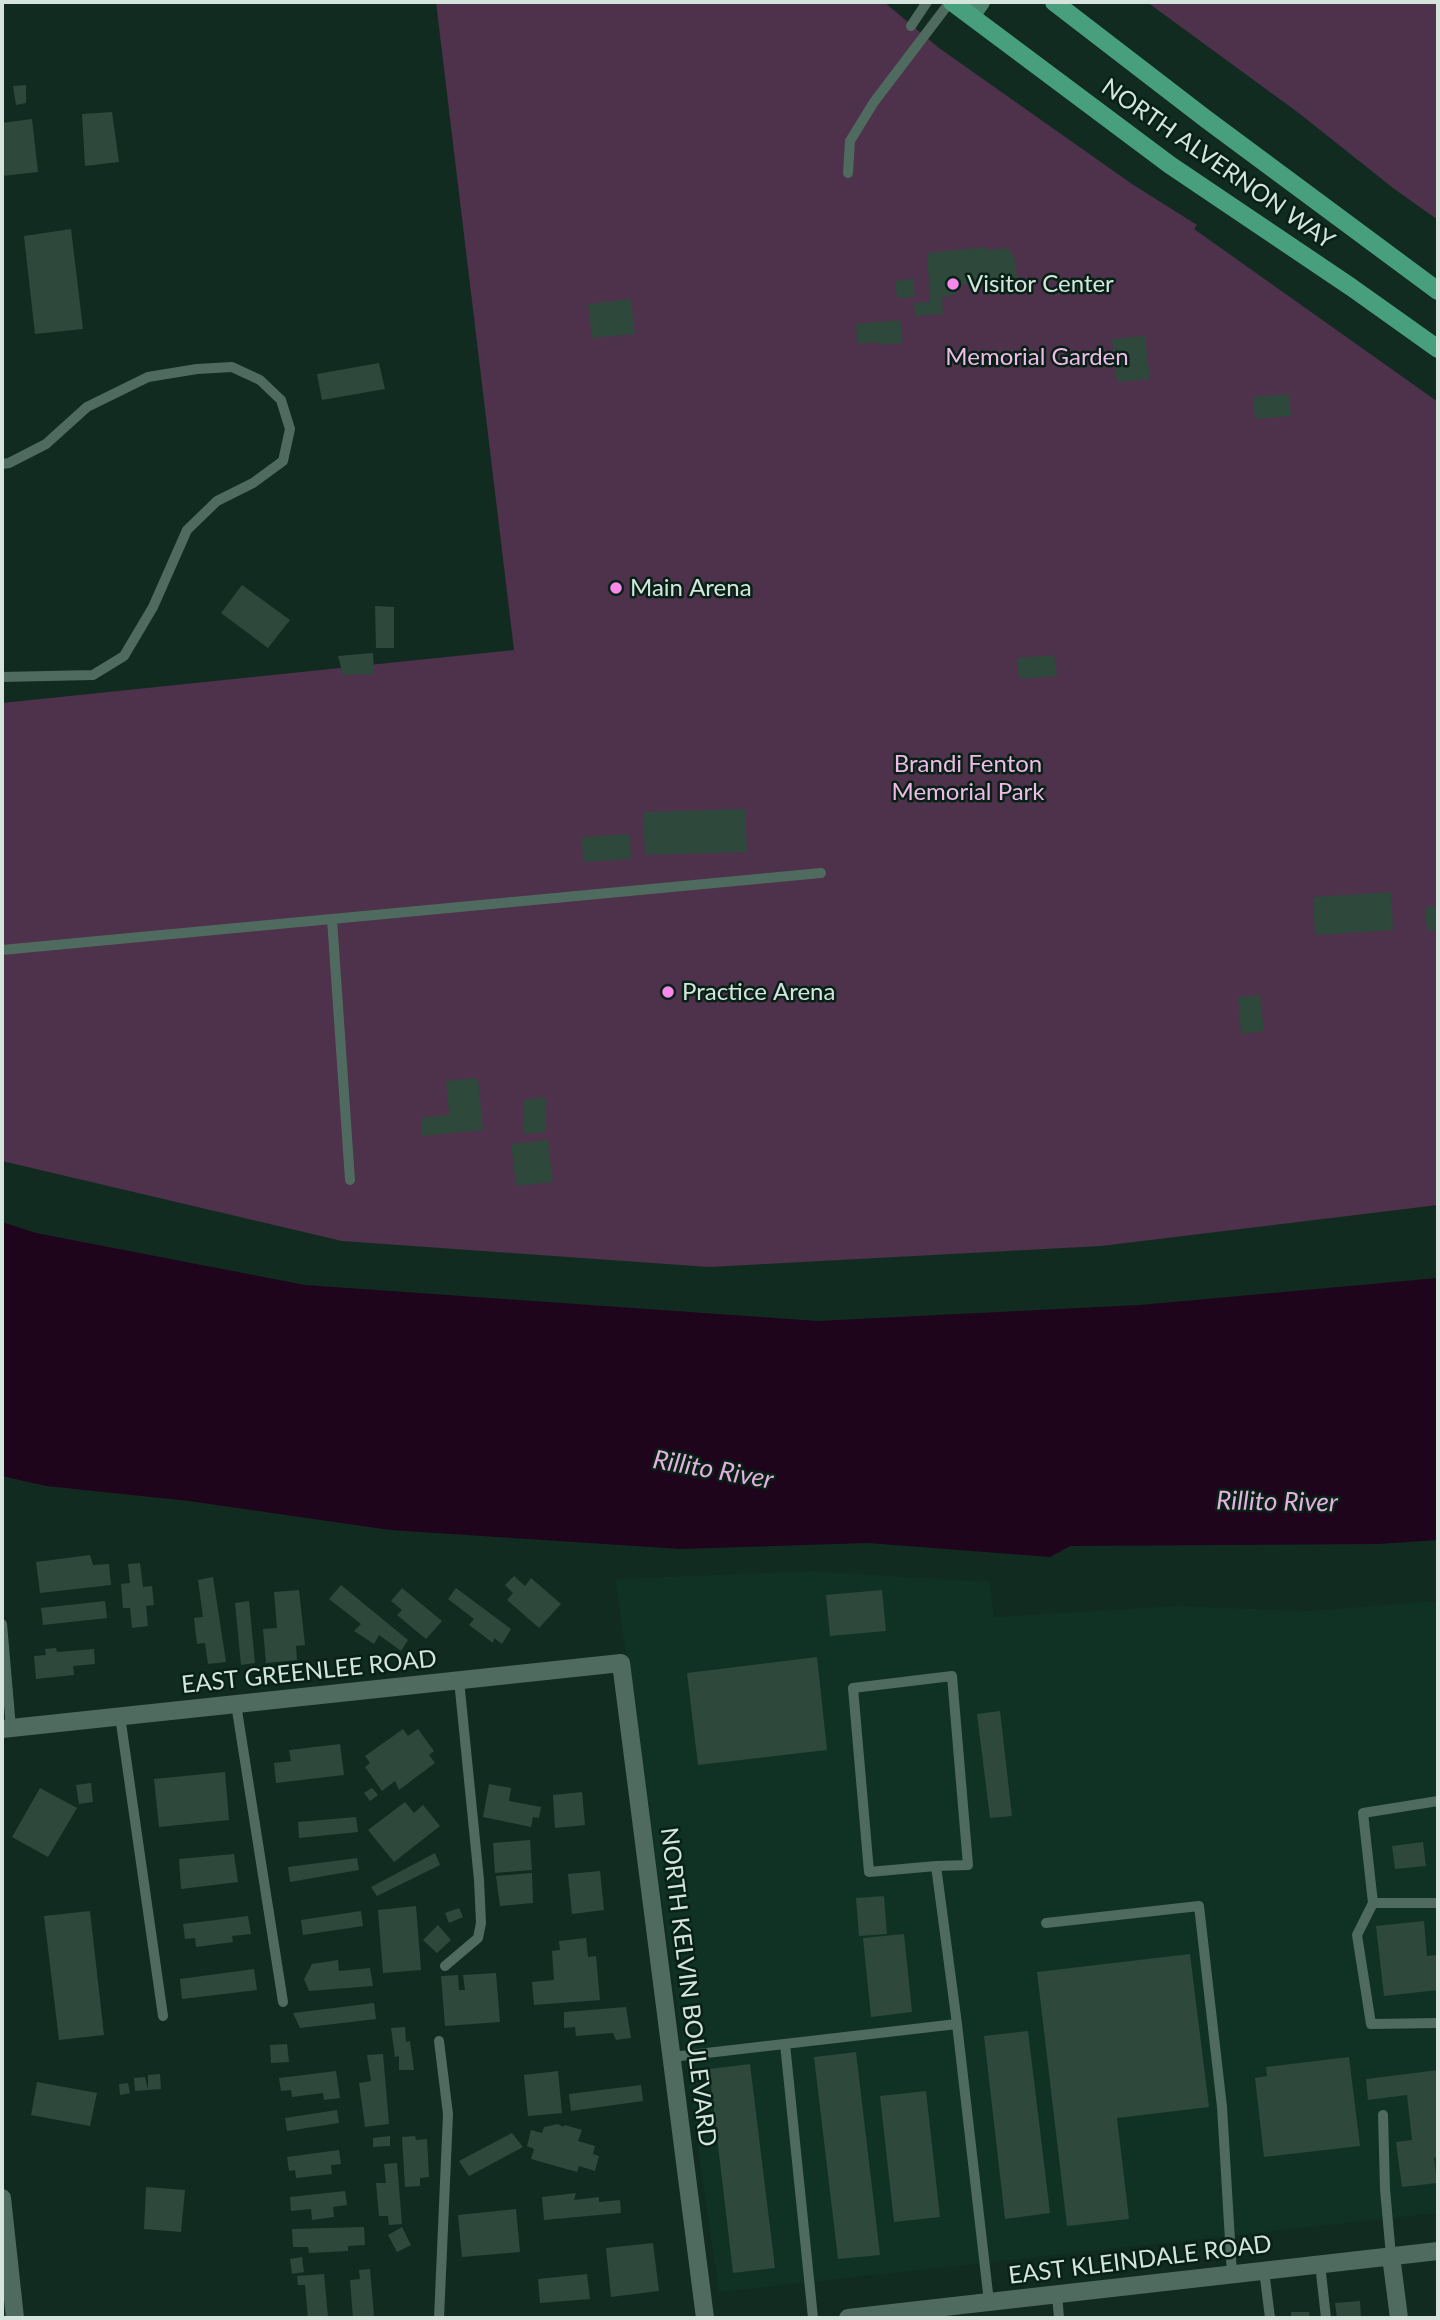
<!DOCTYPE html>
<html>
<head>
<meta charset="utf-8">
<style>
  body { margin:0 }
  #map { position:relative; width:1440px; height:2320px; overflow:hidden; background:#122b21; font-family:Lato,sans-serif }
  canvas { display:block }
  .frame { position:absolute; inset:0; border:4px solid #d5e4dd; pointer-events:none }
</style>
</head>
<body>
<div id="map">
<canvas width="1440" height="2320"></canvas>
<div class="frame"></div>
</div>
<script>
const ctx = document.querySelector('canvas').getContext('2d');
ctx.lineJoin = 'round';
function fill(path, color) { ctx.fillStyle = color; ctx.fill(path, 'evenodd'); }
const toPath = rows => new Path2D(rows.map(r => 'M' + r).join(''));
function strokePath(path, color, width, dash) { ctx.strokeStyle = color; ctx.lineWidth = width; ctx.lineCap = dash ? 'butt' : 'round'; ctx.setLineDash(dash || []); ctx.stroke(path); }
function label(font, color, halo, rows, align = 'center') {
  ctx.font = font + ' Lato,sans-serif'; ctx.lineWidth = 5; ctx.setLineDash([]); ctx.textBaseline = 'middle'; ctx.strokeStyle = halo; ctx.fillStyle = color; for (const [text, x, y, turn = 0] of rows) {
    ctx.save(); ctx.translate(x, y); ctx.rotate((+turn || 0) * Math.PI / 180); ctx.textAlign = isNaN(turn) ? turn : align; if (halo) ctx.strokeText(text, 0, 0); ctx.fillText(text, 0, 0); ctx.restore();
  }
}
fill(toPath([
  [811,1571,990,1582,994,1617,1177,1606,1307,1611,1438,1601,1438,2213,719,2292,615,1579]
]), '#0f3224');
fill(toPath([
  [436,2,884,2,939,48,1132,184,1197,225,1194,229,1438,402,1438,1205,1101,1246,709,1267,342,1241,2,1161,2,703,514,650],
  [1147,2,1438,2,1438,220,1393,188,1300,114]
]), '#4e314a');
fill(toPath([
  [2,1222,36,1233,305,1285,818,1321,1140,1305,1438,1278,1438,1540,1378,1544,1070,1546,1050,1557,868,1543,681,1549,390,1530,189,1501,46,1486,2,1476]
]), '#1e051c');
fill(toPath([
  [26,85,26,103,16,105,13,86],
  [112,112,119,162,85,166,82,114],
  [32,119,38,172,2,176,2,123],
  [71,229,83,329,35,334,24,236],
  [986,247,987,250,1009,248,1009,254,1014,254,1017,278,954,286,955,295,942,297,943,314,915,316,914,303,930,302,927,253],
  [913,279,915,297,897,298,895,281],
  [631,299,635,334,592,338,588,304],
  [900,320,903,343,879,345,878,342,857,344,856,324],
  [1145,336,1150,379,1117,382,1112,339],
  [379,363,385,389,322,400,317,374],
  [1289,394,1291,416,1255,419,1253,397],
  [242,585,290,620,268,648,221,613],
  [375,606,394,607,394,648,376,648],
  [373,653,374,674,343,675,338,656],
  [1054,655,1057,676,1019,679,1017,658],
  [745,809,747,852,645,855,643,812],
  [630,834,631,859,583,862,582,837],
  [1391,892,1393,930,1315,935,1313,897],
  [1438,906,1438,930,1427,931,1425,907],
  [1260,995,1264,1031,1241,1034,1238,997],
  [478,1078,483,1130,422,1136,421,1118,449,1115,446,1081],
  [545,1097,546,1132,524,1134,523,1100],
  [548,1140,553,1182,516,1186,511,1144],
  [90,1555,93,1565,109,1564,111,1585,40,1593,36,1562],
  [140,1563,143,1587,152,1586,154,1605,146,1606,148,1626,132,1628,130,1608,123,1608,121,1584,130,1583,128,1564],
  [514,1576,525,1586,531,1578,561,1604,539,1628,507,1600,513,1593,505,1585],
  [213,1577,226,1662,208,1664,205,1643,197,1644,194,1618,203,1617,198,1580],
  [341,1585,408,1640,401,1651,379,1635,374,1644,354,1631,361,1624,329,1599],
  [402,1588,442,1621,426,1639,397,1615,402,1610,391,1601],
  [456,1588,511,1629,502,1644,494,1638,493,1643,469,1625,474,1619,448,1599],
  [299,1590,305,1645,296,1646,297,1660,266,1663,263,1629,277,1628,274,1592],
  [882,1590,886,1631,830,1636,826,1595],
  [105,1601,107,1618,43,1625,41,1608],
  [249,1601,255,1663,241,1665,235,1603],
  [56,1648,57,1652,94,1649,95,1664,73,1666,74,1675,36,1679,34,1656,46,1655,45,1649],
  [817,1657,827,1750,698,1765,687,1673],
  [1000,1711,1012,1816,990,1818,977,1714],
  [403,1729,408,1736,418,1729,434,1751,429,1755,435,1763,399,1790,395,1781,382,1791,365,1767,370,1763,365,1756],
  [340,1744,344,1775,276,1783,274,1763,291,1761,289,1750],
  [225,1772,229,1820,159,1827,154,1779],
  [91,1783,93,1802,79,1804,76,1785],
  [489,1784,511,1788,509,1801,541,1807,539,1818,533,1817,531,1827,483,1817],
  [40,1788,77,1808,48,1857,12,1837],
  [372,1788,378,1795,370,1801,364,1793],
  [582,1792,585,1825,555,1828,553,1795],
  [405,1802,414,1813,423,1805,440,1826,394,1862,368,1830],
  [356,1817,358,1832,299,1838,298,1822],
  [530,1840,532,1870,495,1873,493,1843],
  [1423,1842,1426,1866,1395,1869,1392,1846],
  [435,1853,440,1865,377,1896,371,1887],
  [234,1854,238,1882,181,1889,179,1859],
  [357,1858,359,1870,290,1882,288,1867],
  [600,1871,604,1910,572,1914,568,1874],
  [532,1873,533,1903,500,1906,496,1876],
  [884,1896,887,1934,859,1936,856,1898],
  [416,1906,421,1970,383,1973,378,1910],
  [459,1908,463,1917,449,1923,445,1913],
  [90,1911,104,2035,59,2040,44,1916],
  [361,1911,363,1926,303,1935,301,1920],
  [248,1916,251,1934,232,1936,233,1942,196,1947,195,1938,185,1939,183,1924],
  [1424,1921,1427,1956,1438,1955,1438,1990,1384,1996,1376,1926],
  [438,1925,451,1940,437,1953,423,1940],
  [904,1934,912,2012,871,2017,863,1938],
  [586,1938,588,1957,596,1956,600,2000,534,2005,532,1982,554,1980,552,1951,560,1950,559,1941],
  [1190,1954,1209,2107,1117,2118,1129,2219,1067,2226,1037,1972],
  [338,1960,339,1971,370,1968,373,1986,309,1991,304,1979,312,1964],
  [254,1969,257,1990,182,1999,180,1979],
  [496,1973,500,2022,445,2026,441,1976,458,1975,459,1990,465,1990,463,1975],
  [374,2003,376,2019,300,2028,293,2013],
  [626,2007,631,2038,616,2040,613,2033,576,2036,575,2027,564,2028,564,2012],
  [405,2027,406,2042,410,2041,414,2070,399,2070,399,2056,395,2057,391,2028],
  [1028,2031,1050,2213,1005,2219,984,2036],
  [287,2044,289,2062,271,2063,270,2045],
  [856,2052,880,2255,838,2259,814,2057],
  [383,2054,389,2124,365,2127,359,2083,371,2081,367,2055],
  [1349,2057,1360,2146,1264,2157,1255,2078,1267,2076,1266,2067],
  [750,2064,775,2268,733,2273,709,2069],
  [1438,2070,1438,2157,1434,2158,1437,2183,1402,2187,1396,2142,1412,2140,1407,2095,1368,2100,1366,2079],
  [336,2071,340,2098,324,2100,323,2093,292,2097,291,2090,281,2091,279,2078],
  [558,2071,562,2113,528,2116,524,2075],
  [160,2074,161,2089,148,2090,148,2075],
  [145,2077,148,2090,135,2091,134,2078],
  [37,2082,97,2093,90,2126,31,2115],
  [128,2083,130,2093,120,2095,119,2084],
  [641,2085,643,2101,571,2111,569,2094],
  [926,2091,940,2217,894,2222,880,2096],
  [337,2110,339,2123,287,2131,285,2118],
  [558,2124,563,2127,565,2125,582,2130,578,2141,595,2146,593,2154,599,2156,595,2171,579,2166,577,2172,531,2159,534,2149,527,2146,531,2130,542,2133,544,2127],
  [512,2133,523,2147,469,2176,459,2161],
  [390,2136,390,2146,373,2147,373,2138],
  [415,2136,416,2140,427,2139,429,2177,420,2178,420,2186,405,2187,402,2137],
  [339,2150,341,2164,331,2165,332,2174,296,2178,295,2170,289,2171,287,2157],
  [397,2163,402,2224,389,2225,388,2216,379,2216,376,2183,386,2183,384,2164],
  [146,2187,185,2190,181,2232,144,2229],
  [345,2191,347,2205,333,2207,334,2217,312,2220,311,2209,291,2211,290,2197],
  [576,2193,574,2200,599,2197,599,2202,620,2200,621,2213,544,2220,542,2197],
  [516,2209,520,2252,462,2257,458,2215],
  [364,2227,365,2245,348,2246,348,2251,309,2253,308,2247,293,2247,292,2229],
  [402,2227,411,2245,397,2252,388,2235],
  [653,2243,659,2291,611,2297,606,2248],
  [302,2257,304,2272,292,2274,290,2259],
  [370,2269,374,2316,353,2318,350,2280,360,2279,359,2270],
  [324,2274,328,2317,308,2318,305,2285,298,2285,297,2276],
  [587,2274,590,2299,540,2303,538,2279],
  [1360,2301,1361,2318,1337,2318,1335,2303],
  [1291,2312,1309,2312,1310,2318,1291,2318]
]), '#2e483c');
strokePath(toPath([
  [911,26,927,2],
  [848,173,850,141,874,102,950,2],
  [2,464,9,463,46,444,87,407,148,377,197,369,232,367,260,380,281,400,290,429,283,461,253,483,217,501,187,530,153,607,124,656,93,675,2,677],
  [332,919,350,1180],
  [2,950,821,873],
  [2,1624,11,1728],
  [236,1704,283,2002],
  [120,1716,163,2016],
  [1438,1801,1363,1813,1373,1903,1357,1935,1371,2024,1438,2023],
  [936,1866,869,1872,853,1688,952,1676,968,1865,936,1866,957,2024],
  [1373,1903,1438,1903],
  [1046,1923,1199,1906,1222,2107,1232,2274],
  [445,1966,478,1938,481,1923,479,1880,459,1680],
  [439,2041,448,2114,439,2318],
  [785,2044,813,2318],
  [672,2057,957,2024,989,2302],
  [1383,2115,1385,2189,1391,2256],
  [1320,2264,1326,2318],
  [1264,2270,1270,2318],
  [1057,2294,1059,2318]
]), '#4f6a5e', 10);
strokePath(toPath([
  [2,1729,621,1663,705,2318],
  [2,2198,15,2318],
  [1391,2256,1399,2318],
  [848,2318,1438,2251]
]), '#4f6a5e', 18);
strokePath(toPath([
  [971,16,981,2]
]), '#4c846e', 18);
strokePath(toPath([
  [952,2,1170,165,1351,287,1438,349],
  [1054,2,1206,119,1438,291]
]), '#489f7e', 18);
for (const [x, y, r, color] of [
  [953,284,7,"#f888e9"],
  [616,588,7,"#f888e9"],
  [668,992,7,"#f888e9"]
]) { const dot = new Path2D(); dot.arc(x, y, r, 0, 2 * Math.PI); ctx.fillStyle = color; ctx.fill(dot); strokePath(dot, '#072117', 2.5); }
label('24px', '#d5e4dd', '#072117', [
  ["NORTH ALVERNON WAY",1218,164,35],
  ["EAST GREENLEE ROAD",309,1672,-6],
  ["NORTH KELVIN BOULEVARD",688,1987,83],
  ["EAST KLEINDALE ROAD",1140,2260,-7]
]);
label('24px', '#d5e4dd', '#072117', [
  ["Visitor Center",967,284],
  ["Main Arena",630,588],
  ["Practice Arena",682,992]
], 'left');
label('24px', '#f0b9e7', '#072117', [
  ["Memorial Garden",1037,357],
  ["Brandi Fenton",968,764],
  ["Memorial Park",968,792]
]);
label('italic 26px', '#e6afdd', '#072117', [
  ["Rillito River",713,1470,10],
  ["Rillito River",1277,1502,1]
]);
</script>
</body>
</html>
